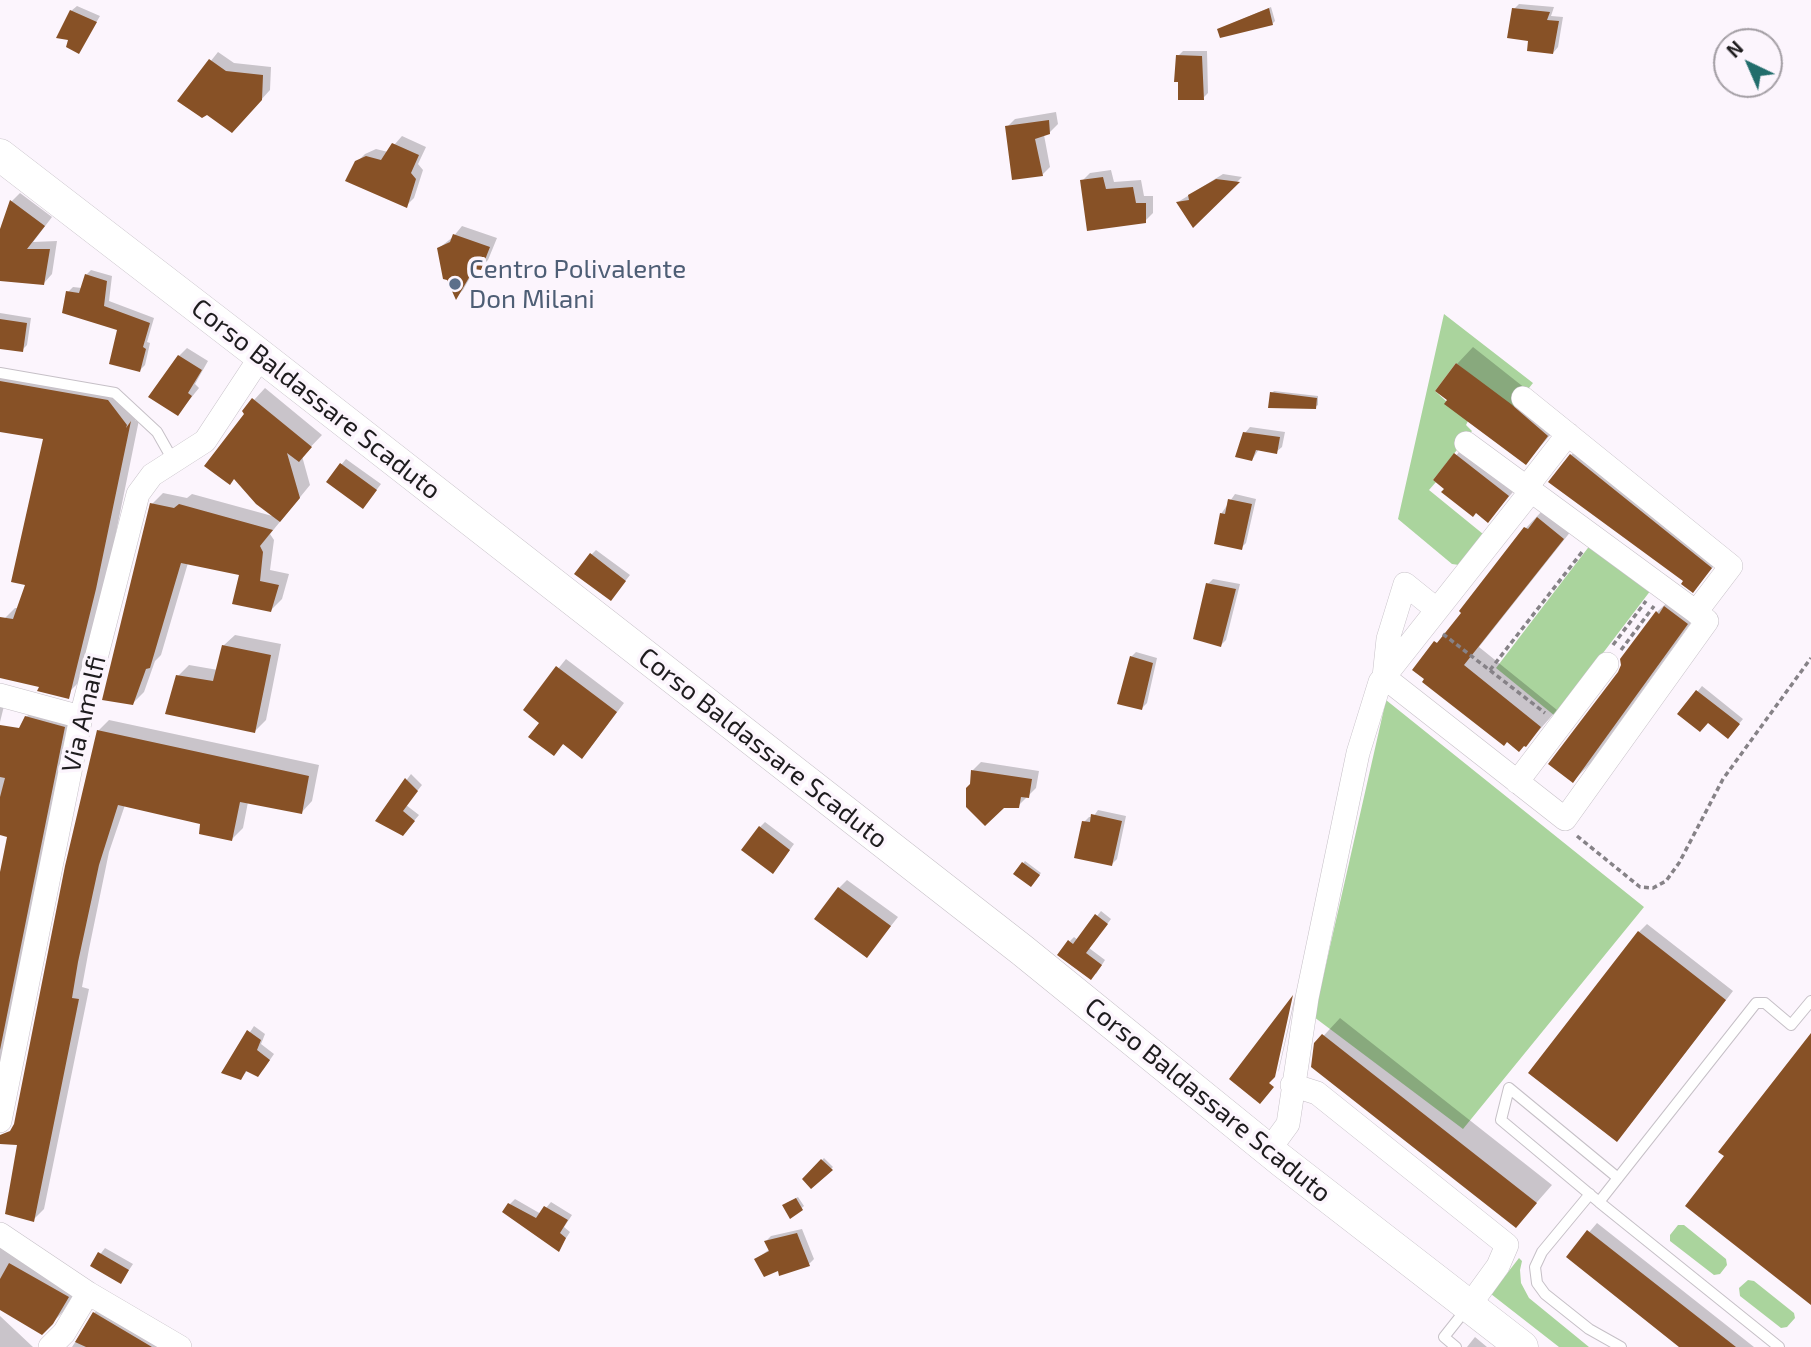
<!DOCTYPE html>
<html>
<head>
<meta charset="utf-8">
<style>
  body { margin:0 }
  #map { position:relative; width:1811px; height:1347px; overflow:hidden; background:#fcf5fd; font-family:"Exo 2",sans-serif }
  canvas { display:block }
  .north { position:absolute; left:1713px; top:28px; width:70px; height:70px; box-sizing:border-box; background:#fcf5fd; border:2px solid #a39ea4; border-radius:50%; rotate:316deg; font-size:19px; font-weight:700; line-height:28px; text-align:center; color:#1e1c1e }
  .north::after { content:''; display:block; margin:auto; width:24px; height:32px; background:#226d6c; clip-path:polygon(50% 0,100% 100%,50% 72%,0 100%) }
</style>
</head>
<body>
<div id="map">
<canvas width="1811" height="1347"></canvas>
<div class="north">N</div>
</div>
<script>
const ctx = document.querySelector('canvas').getContext('2d');
ctx.lineJoin = 'round';
function fill(path, color) { ctx.fillStyle = color; ctx.fill(path, 'evenodd'); }
const toPath = rows => new Path2D(rows.map(r => 'M' + r).join(''));
function strokePath(path, color, width, dash) { ctx.strokeStyle = color; ctx.lineWidth = width; ctx.lineCap = dash ? 'butt' : 'round'; ctx.setLineDash(dash || []); ctx.stroke(path); }
function label(font, color, halo, rows, align = 'center') {
  ctx.font = font + ' "Exo 2",sans-serif'; ctx.lineWidth = 7; ctx.setLineDash([]); ctx.textBaseline = 'middle'; ctx.strokeStyle = halo; ctx.fillStyle = color; for (const [text, x, y, turn = 0] of rows) {
    ctx.save(); ctx.translate(x, y); ctx.rotate((+turn || 0) * Math.PI / 180); ctx.textAlign = isNaN(turn) ? turn : align; if (halo) ctx.strokeText(text, 0, 0); ctx.fillText(text, 0, 0); ctx.restore();
  }
}
fill(toPath([
  [1444,314,1533,383,1513,408,1456,363,1435,391,1468,421,1466,425,1472,431,1433,480,1436,482,1429,490,1483,534,1459,565,1452,564,1398,519],
  [1594,540,1654,586,1555,716,1496,668],
  [1386,700,1644,907,1463,1129,1314,1017],
  [1678,1225,1684,1225,1726,1259,1727,1265,1720,1274,1714,1275,1670,1241,1670,1235],
  [1519,1258,1522,1261,1520,1270,1521,1283,1529,1298,1589,1347,1559,1347,1491,1294],
  [1748,1280,1754,1281,1794,1313,1795,1318,1787,1327,1781,1328,1740,1296,1739,1288]
]), '#aad49d');
fill(toPath([
  [1519,4,1554,7,1551,16,1563,17,1558,47,1553,53,1530,40,1514,9],
  [77,6,100,16,79,52,71,11],
  [1271,7,1275,21,1272,24,1221,28],
  [1183,51,1207,51,1208,93,1203,98,1178,56],
  [218,52,234,63,271,67,270,90,240,123,179,101],
  [1056,112,1058,124,1049,133,1044,135,1050,167,1042,175,1007,127,1015,119],
  [402,136,426,147,418,164,423,170,414,198,406,206,357,162,365,154,376,149,388,152],
  [1111,170,1114,182,1141,180,1144,196,1153,196,1153,213,1145,221,1082,181,1090,173],
  [1223,174,1242,177,1194,225,1178,202],
  [20,193,52,217,33,242,57,241,52,274,44,283,0,280,0,234,12,201],
  [462,226,497,238,488,260,480,268,476,267,463,290,456,297,439,248,453,237],
  [91,270,112,276,109,301,154,318,147,342,150,343,145,365,140,370,119,329,68,292,73,287,82,288,86,275],
  [0,313,31,318,27,345,22,350,0,347],
  [1473,347,1564,419,1526,463,1457,364],
  [187,348,208,361,195,384,199,388,178,414,179,356],
  [0,369,119,389,137,413,135,421,140,415,107,577,80,681,69,692,0,677,0,628,4,619,15,608,18,608,27,584,45,438,0,430],
  [265,388,322,435,302,456,310,485,270,534,274,540,270,570,289,574,282,599,271,610,241,574,188,563,161,655,155,661,144,692,133,703,152,504,163,493,187,498,192,494,276,517,247,413,244,411],
  [1274,391,1318,396,1318,405,1315,407,1272,393],
  [1250,427,1285,432,1282,447,1276,452,1259,449,1252,460,1245,433],
  [1472,437,1525,478,1488,521,1435,480],
  [1588,439,1727,551,1693,590,1571,455],
  [346,459,381,484,368,501,328,481],
  [1235,494,1256,499,1246,543,1241,548,1221,514],
  [1542,511,1579,521,1479,647,1557,710,1526,745,1414,669,1464,612,1461,611,1526,528],
  [596,550,630,575,615,594,591,555],
  [1213,579,1240,584,1226,640,1221,645,1208,584],
  [1674,596,1703,606,1590,764,1573,781,1620,673,1657,612],
  [235,635,281,644,266,720,255,731,178,676,189,665,218,670,223,646],
  [1136,652,1157,658,1147,703,1142,708,1131,657],
  [566,659,624,703,590,748,564,743,554,754,542,722,525,710],
  [1702,686,1743,719,1732,732,1708,721,1680,714],
  [0,697,6,698,0,722],
  [37,707,74,717,0,1087,0,881,9,835,0,833,0,772,26,717],
  [109,720,319,765,312,801,302,812,248,802,243,828,232,839,202,822,125,805,109,852,89,949,82,987,89,989,44,1209,33,1220,98,731],
  [981,762,1039,771,1036,788,1018,806,972,785,973,770],
  [411,774,422,785,406,805,419,815,408,828,377,820],
  [1098,810,1126,816,1117,859,1112,864,1084,822,1089,817,1093,817],
  [765,822,794,844,778,866,760,827],
  [1025,861,1041,873,1031,885,1015,873],
  [847,880,898,917,867,956,839,888],
  [1101,911,1111,919,1089,948,1105,960,1096,974,1070,941,1074,937,1078,940],
  [1647,924,1733,991,1624,1132,1639,932],
  [1296,995,1279,1070,1278,1072,1295,996],
  [1340,1018,1552,1185,1516,1226,1316,1044],
  [254,1026,265,1034,261,1044,274,1054,263,1070,248,1070,241,1078,224,1072],
  [824,1158,833,1167,812,1187,804,1179],
  [798,1197,804,1206,791,1217,786,1203],
  [515,1199,541,1214,551,1202,572,1215,564,1227,570,1232,559,1249,510,1204],
  [1597,1223,1754,1347,1682,1347,1568,1257],
  [802,1229,814,1259,809,1264,779,1269,756,1259,770,1249,766,1241,771,1236],
  [0,1242,78,1287,63,1312,42,1333,0,1308],
  [105,1248,133,1264,121,1282,92,1265],
  [104,1303,179,1347,72,1347,94,1313],
  [0,1316,33,1347,0,1347],
  [1475,1337,1487,1347,1467,1347]
]), '#0003');
fill(toPath([
  [1269,8,1273,25,1220,38,1217,29],
  [1512,8,1550,12,1547,20,1559,21,1553,54,1527,51,1528,41,1507,38],
  [70,10,97,22,79,54,66,47,68,40,56,38],
  [1176,55,1202,56,1204,100,1178,100,1178,82,1174,82],
  [209,59,226,71,263,75,262,100,232,133,207,115,202,118,177,101],
  [1049,120,1050,134,1035,139,1043,176,1012,180,1005,126],
  [392,143,419,155,411,173,416,179,407,208,345,181,355,161,366,156,381,160],
  [1103,177,1106,189,1133,187,1136,203,1146,203,1146,223,1087,231,1080,180],
  [1216,179,1240,182,1193,228,1176,202,1189,200,1188,195],
  [10,200,45,226,27,249,50,249,44,285,0,281,0,229],
  [453,234,490,247,481,270,474,269,456,300,447,280,443,279,437,248,450,242],
  [85,274,107,281,104,306,150,323,143,347,146,349,140,372,109,364,117,330,62,313,66,291,79,293],
  [0,319,27,323,23,352,0,349],
  [178,355,202,370,188,393,192,396,178,416,148,397],
  [1456,363,1511,404,1548,436,1526,465,1444,404,1447,400,1435,391],
  [0,381,108,400,127,425,126,428,131,421,96,589,69,699,37,691,39,687,0,678,0,617,13,619,25,585,11,582,43,439,0,432],
  [1270,392,1317,398,1316,409,1268,408],
  [252,398,312,447,299,462,287,453,300,498,280,522,256,504,234,479,230,485,204,466,244,414,242,411],
  [1243,432,1280,437,1277,454,1256,450,1252,461,1235,457],
  [1454,453,1509,496,1488,523,1476,513,1473,517,1441,492,1444,489,1433,480],
  [1570,454,1712,568,1693,593,1681,584,1683,581,1548,482],
  [340,463,377,490,363,509,326,482],
  [1228,499,1252,504,1242,550,1214,544,1220,513,1225,514],
  [150,503,174,508,179,504,273,530,260,546,263,552,260,581,279,585,271,612,232,604,239,575,181,563,150,668,146,669,133,705,102,700],
  [1537,517,1564,539,1464,665,1541,727,1526,747,1524,746,1519,752,1507,742,1504,746,1422,682,1424,679,1412,670,1434,641,1437,643,1461,613,1459,611,1524,527,1528,529],
  [590,553,626,581,611,601,574,574],
  [1206,583,1236,589,1221,647,1193,639],
  [1664,606,1688,624,1573,783,1548,764,1618,672,1621,665,1620,659,1656,611,1659,614],
  [222,645,271,655,255,733,165,714,176,675,213,681],
  [1130,656,1153,663,1142,710,1117,704],
  [556,666,617,712,582,759,563,744,554,756,528,737,539,723,523,710],
  [1696,690,1740,724,1728,739,1708,723,1700,732,1677,714],
  [25,716,65,727,0,1050,0,872,7,837,0,835,0,797,5,778,0,777,0,725,19,728],
  [97,730,309,776,302,814,240,802,232,841,199,834,200,824,118,805,99,865,78,962,72,998,79,999,34,1222,5,1214,17,1145,0,1144,0,1135,10,1131,14,1124,65,866],
  [971,770,1032,779,1029,798,1021,797,1019,808,1004,808,985,826,966,807,966,788,970,784],
  [405,778,418,791,403,811,415,821,403,836,375,821],
  [1091,814,1122,821,1112,866,1074,858,1082,821,1090,822],
  [759,826,790,850,773,874,741,850],
  [1022,862,1040,875,1031,887,1013,874],
  [838,887,891,926,867,958,814,919],
  [1095,914,1108,924,1086,953,1102,965,1091,980,1057,955,1068,940,1073,944],
  [1638,931,1726,1000,1617,1142,1528,1073],
  [1293,995,1275,1077,1269,1083,1274,1087,1260,1104,1229,1079],
  [247,1030,261,1040,257,1050,270,1060,258,1077,246,1071,241,1080,221,1073],
  [1811,1033,1811,1305,1685,1206,1724,1156,1718,1152],
  [1322,1034,1537,1203,1516,1228,1311,1067,1314,1043],
  [821,1159,833,1170,811,1189,802,1179],
  [796,1198,803,1210,790,1219,782,1205],
  [508,1203,536,1218,544,1206,568,1220,560,1233,566,1238,559,1252,502,1212],
  [1587,1230,1736,1347,1679,1347,1566,1257],
  [797,1233,810,1266,779,1276,778,1271,764,1277,754,1259,769,1251,764,1241],
  [98,1252,129,1270,121,1284,90,1266],
  [9,1263,69,1297,53,1324,42,1335,0,1310,0,1279],
  [93,1312,152,1347,86,1347,75,1342]
]), '#875126');
const lane = toPath([
  [0,373,115,393,157,432,174,462],
  [1618,1178,1509,1088,1501,1120,1599,1202,1756,1003,1765,1003,1791,1025,1811,1001],
  [1590,1194,1542,1252,1535,1267,1537,1283,1545,1294,1589,1329,1621,1347],
  [1599,1202,1779,1347],
  [1456,1347,1444,1337,1467,1308]
]);
const street = toPath([
  [1466,443,1696,612],
  [1526,488,1568,434],
  [1436,609,1405,584,1388,639,1384,677,1565,819,1707,621,1696,612,1731,566,1523,398],
  [0,695,81,717],
  [1517,782,1607,664],
  [1292,1085,1317,1093,1507,1245,1498,1266,1469,1306],
  [0,1121,81,717,138,494,152,475,205,441,261,356],
  [1269,1150,1288,1124,1307,998,1358,753,1380,682,1531,491],
  [0,1234,88,1293,180,1347],
  [50,1347,64,1333,88,1293]
]);
const secondary = toPath([
  [0,155,261,356,1022,950,1282,1161,1522,1347]
]);
strokePath(lane, '#c6c0c7', 12);
strokePath(street, '#c6c0c7', 24);
strokePath(secondary, '#c6c0c7', 33);
strokePath(toPath([
  [1443,634,1545,713],
  [1613,645,1646,601],
  [1621,650,1654,606],
  [1490,670,1582,552],
  [1577,836,1640,887,1653,888,1666,881,1679,863,1723,779,1811,658]
]), '#868287', 3.5, [5, 3.5]);
strokePath(lane, '#fff', 10);
strokePath(street, '#fff', 23);
strokePath(secondary, '#fff', 32);
for (const [x, y, r, color] of [
  [455,284,7,"#5c6f8a"]
]) { const dot = new Path2D(); dot.arc(x, y, r, 0, 2 * Math.PI); ctx.fillStyle = color; ctx.fill(dot); strokePath(dot, '#fcf5fd', 2.5); }
label('26px', '#4e5e75', '#fcf5fd', [
  ["Centro Polivalente",469,269],
  ["Don Milani",469,299]
], 'left');
label('26px', '#1e1c1e', '#fcf5fd', [
  ["Corso Baldassare Scaduto",316,399,38],
  ["Via Amalfi",84,714,-77],
  ["Corso Baldassare Scaduto",763,748,38],
  ["Corso Baldassare Scaduto",1208,1100,39]
]);
</script>
</body>
</html>
